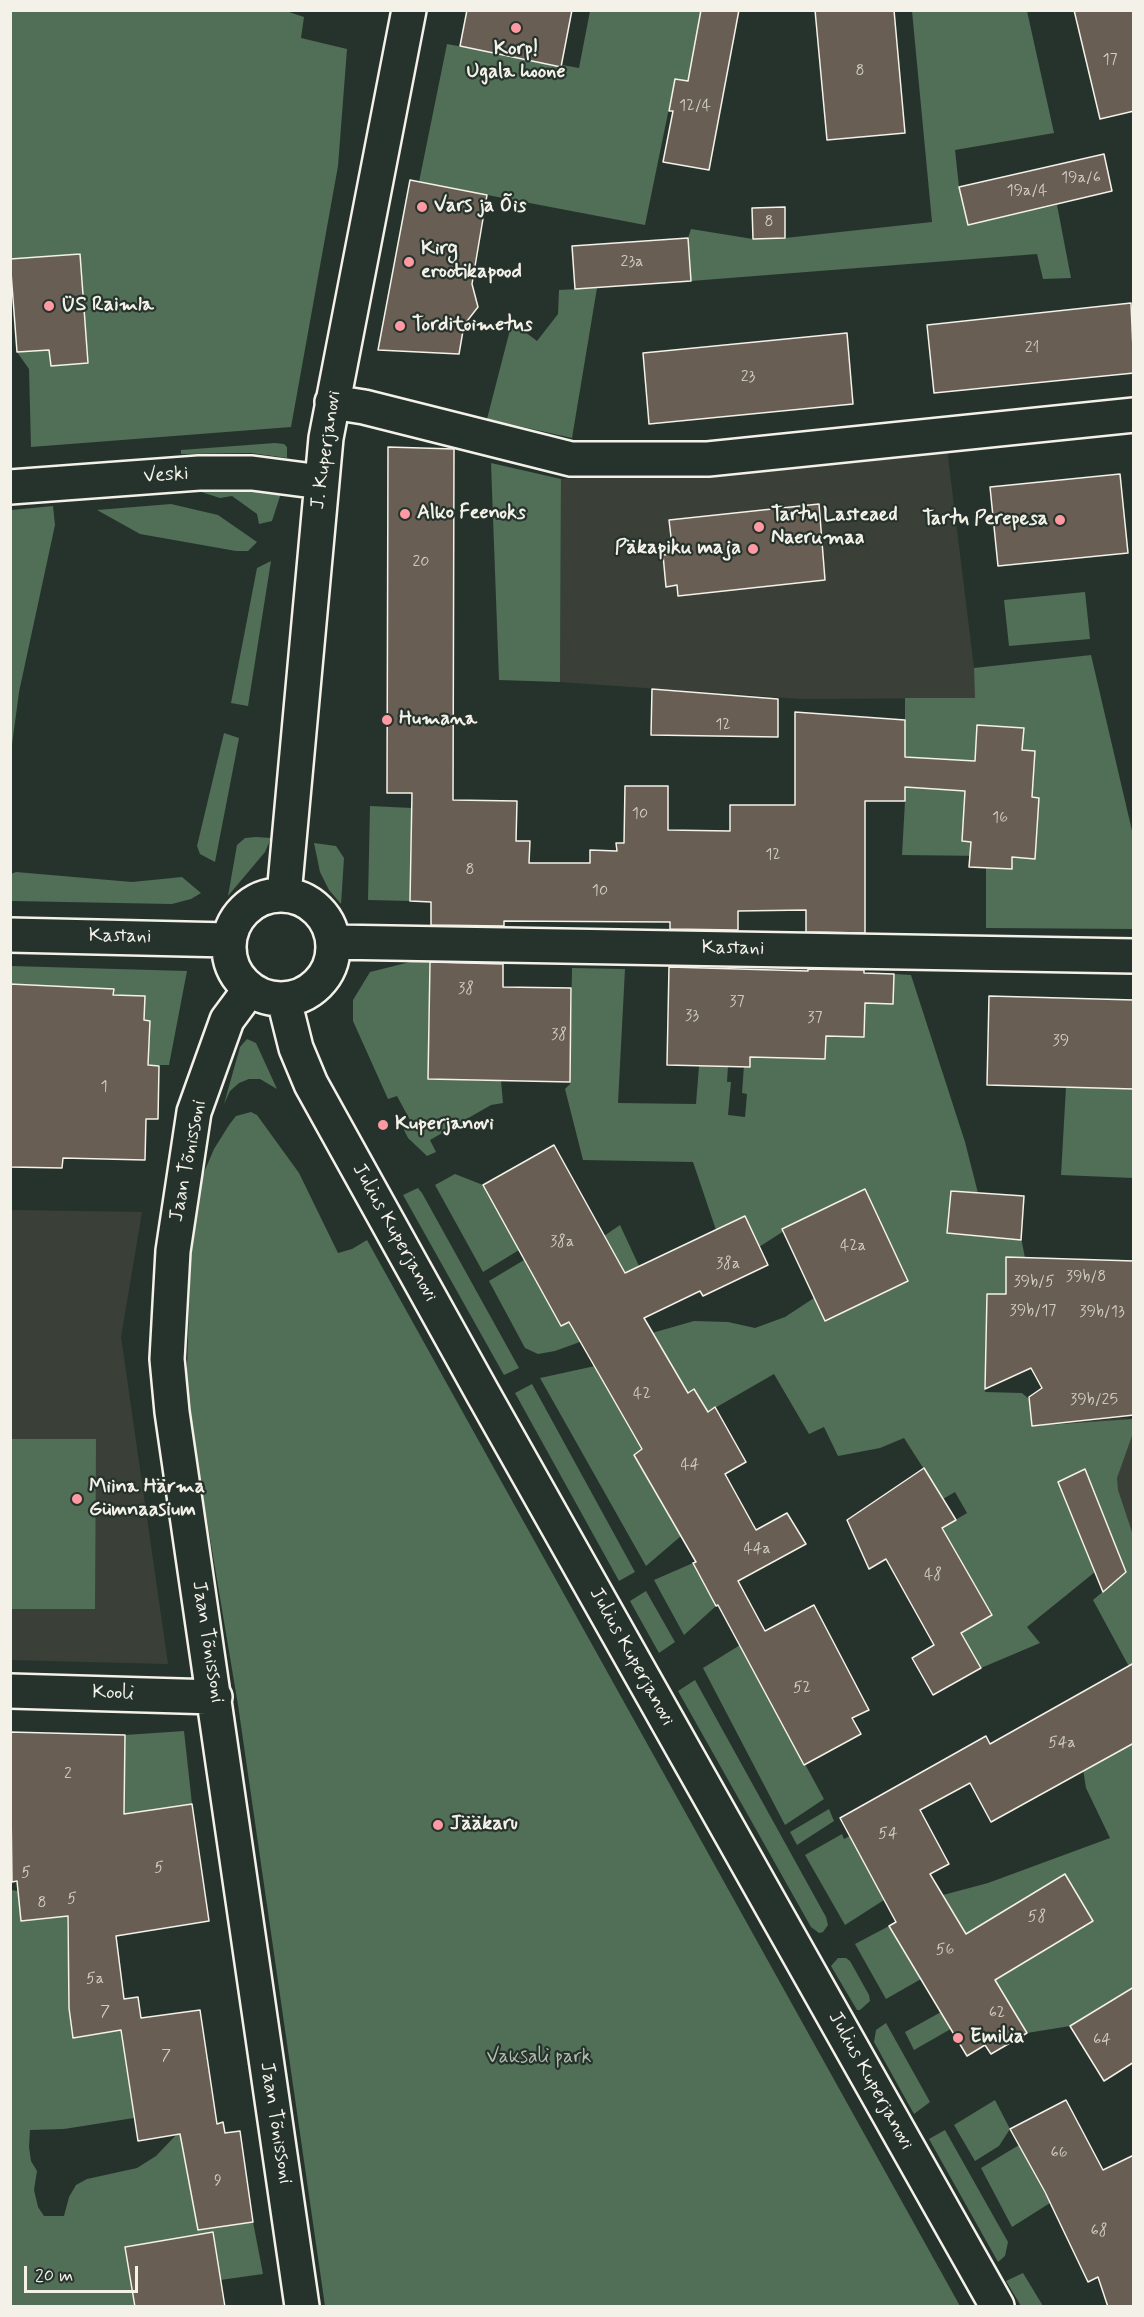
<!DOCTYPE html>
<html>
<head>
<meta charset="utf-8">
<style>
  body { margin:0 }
  #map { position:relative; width:1144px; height:2317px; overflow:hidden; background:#26332d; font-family:Mynerve,sans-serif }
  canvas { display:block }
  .frame { position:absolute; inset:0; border:12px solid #f4f1e8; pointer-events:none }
  .scale { position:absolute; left:24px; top:2266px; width:114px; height:27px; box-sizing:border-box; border:3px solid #f4f1e8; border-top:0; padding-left:8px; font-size:18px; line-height:21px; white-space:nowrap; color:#f4f1e8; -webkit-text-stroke:4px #26332d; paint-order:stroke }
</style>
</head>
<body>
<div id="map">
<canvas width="1144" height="2317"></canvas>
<div class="frame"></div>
<div class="scale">20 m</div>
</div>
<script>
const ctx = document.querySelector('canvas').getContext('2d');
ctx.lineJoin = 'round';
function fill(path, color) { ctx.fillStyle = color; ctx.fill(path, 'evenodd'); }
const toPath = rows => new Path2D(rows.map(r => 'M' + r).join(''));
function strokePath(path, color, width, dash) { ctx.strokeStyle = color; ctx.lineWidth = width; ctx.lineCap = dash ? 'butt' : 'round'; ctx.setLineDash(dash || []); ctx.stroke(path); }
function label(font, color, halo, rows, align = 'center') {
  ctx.font = font + ' Mynerve,sans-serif'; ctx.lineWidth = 4.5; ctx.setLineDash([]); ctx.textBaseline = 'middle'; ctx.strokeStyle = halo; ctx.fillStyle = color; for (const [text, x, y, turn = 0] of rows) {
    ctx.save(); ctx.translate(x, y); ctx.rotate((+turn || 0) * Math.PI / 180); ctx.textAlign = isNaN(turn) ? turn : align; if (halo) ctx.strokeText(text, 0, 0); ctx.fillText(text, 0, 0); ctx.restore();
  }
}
fill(toPath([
  [947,449,974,668,976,698,802,699,560,682,561,479,738,467],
  [11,1210,142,1212,121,1337,168,1664,11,1660],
  [1121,1418,1133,1419,1133,1595,1068,1423]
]), '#3a4038');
fill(toPath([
  [10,11,286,11,304,17,301,38,347,49,338,166,291,427,31,447,29,369,17,352,11,262],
  [590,11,701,11,694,82,675,79,645,225,419,182,447,44,579,68],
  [912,11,1027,11,1054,133,955,150,959,187,968,225,1057,205,1071,278,1043,279,1037,254,691,281,688,238,691,229,753,239,785,238,932,222],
  [597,288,572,438,487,419,512,322,537,341,558,314,559,290],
  [275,443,284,444,287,447,287,458,251,453,181,454,181,450],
  [491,463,561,479,560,682,499,680],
  [179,485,282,490,272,521,259,524,257,514,232,496,220,498],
  [171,504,218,515,257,542,248,551,236,551,140,534,97,510],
  [53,506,55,525,19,692,11,752,11,510],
  [271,561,248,706,231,703,257,568],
  [1085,592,1090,639,1009,646,1004,600],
  [1091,655,1133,835,1133,929,986,928,986,856,902,855,905,801,905,698,975,698,974,668],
  [224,733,239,738,215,862,200,854,197,846],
  [370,806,412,808,410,901,368,900],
  [256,837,271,838,265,852,228,896,237,845,245,838],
  [314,843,336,846,344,858,341,904,329,890,320,872],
  [16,872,132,882,182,877,201,893,191,899,172,904,11,901,11,874],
  [430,957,428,1079,501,1081,503,1103,491,1105,430,1140,436,1152,427,1156,408,1138,404,1130,411,1122,397,1096,388,1099,353,1021,353,1000,370,972],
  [11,966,187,971,169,1065,148,1065,150,1021,144,1020,145,996,113,995,113,989,11,984],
  [572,968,625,969,618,1103,696,1104,699,1066,728,1066,727,1082,731,1082,728,1115,745,1117,747,1094,742,1093,745,1052,825,1059,826,1036,864,1037,865,1003,893,1004,894,974,911,975,965,1142,978,1193,1021,1237,1025,1258,1006,1271,1006,1294,987,1294,985,1392,1022,1393,1029,1399,1032,1426,1133,1419,1133,1433,1117,1478,1118,1490,1133,1535,1133,1674,1093,1600,1126,1572,1085,1469,1058,1482,1089,1559,1106,1563,1027,1627,1040,1643,981,1668,961,1633,992,1615,942,1528,967,1513,955,1492,943,1499,904,1438,880,1448,838,1456,824,1427,809,1434,774,1374,708,1412,694,1389,676,1400,652,1333,694,1321,728,1322,755,1328,785,1317,814,1298,826,1321,908,1281,865,1190,801,1220,759,1247,716,1230,693,1162,583,1160,565,1089,570,1084],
  [247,1039,256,1043,277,1089,260,1079,249,1079,239,1083,230,1091,224,1104,240,1047],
  [1066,1087,1133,1089,1133,1178,1061,1175],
  [251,1112,257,1115,299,1173,338,1253,352,1249,367,1240,960,2306,325,2306,238,1705,186,1395,191,1254,199,1184,214,1149,229,1125,236,1116],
  [455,1174,483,1185,519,1250,483,1272,435,1185],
  [418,1188,422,1193,519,1368,504,1375,403,1195],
  [620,1225,645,1279,632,1286,604,1236],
  [524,1260,561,1326,623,1292,638,1321,555,1351,538,1354,525,1348,489,1281],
  [595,1366,642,1449,634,1455,681,1536,646,1566,540,1378],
  [532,1384,635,1572,619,1581,515,1393],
  [11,1439,96,1439,95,1609,11,1609],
  [693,1563,716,1606,684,1635,654,1580],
  [646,1591,675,1642,659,1653,630,1601],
  [740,1645,824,1799,785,1825,703,1668],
  [695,1680,826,1917,828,1925,823,1932,819,1933,811,1927,678,1691],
  [184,1731,192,1804,124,1814,125,1735],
  [1133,1743,1133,2057,1102,2006,1070,2026,1027,2033,1005,1998,914,2050,905,2032,941,2012,944,2017,973,1945,943,1895,988,1883,1110,1838,1086,1788,1083,1769],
  [829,1809,834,1821,797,1845,790,1832],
  [842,1834,844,1839,850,1836,884,1900,845,1925,805,1855],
  [11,1890,18,1891,21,1921,67,1916,69,2008,73,2037,121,2030,131,2097,140,2117,64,2129,30,2130,29,2147,31,2161,37,2171,34,2190,38,2207,44,2216,64,2216,69,2197,76,2185,87,2179,137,2168,156,2156,177,2134,190,2128,181,2142,198,2229,253,2222,263,2274,213,2281,186,2306,11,2306],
  [889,1926,921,1979,886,1999,855,1944],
  [838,1958,846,1958,850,1961,869,1995,870,2001,860,2010,857,2010,831,1966],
  [886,2023,930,2102,914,2114,874,2042,876,2030],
  [995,2100,1010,2129,999,2146,975,2161,954,2125],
  [945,2130,1008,2242,1005,2256,998,2262,929,2139],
  [1019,2145,1050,2203,1012,2227,981,2168],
  [1023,2273,1043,2306,1021,2306,1006,2281]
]), '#516e56');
const building = toPath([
  [467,10,572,10,561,67,460,46,467,10],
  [701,10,739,10,709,170,663,162,673,111,669,111,675,79,688,81,701,10],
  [815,10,894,10,905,133,827,140,815,10],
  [1074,10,1134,10,1134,111,1100,119,1074,10],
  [1104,154,1112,191,968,225,959,187,1104,154],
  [410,180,487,195,472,284,478,307,464,325,459,354,378,350,410,180],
  [785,207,785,238,753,239,752,208,785,207],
  [688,238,691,281,575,289,572,246,688,238],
  [80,254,88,363,51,366,49,350,17,352,10,259,80,254],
  [1131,303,1134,373,934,393,927,325,1131,303],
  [847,333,853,404,649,424,643,353,847,333],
  [388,447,454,449,453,800,517,801,516,841,530,841,529,863,590,863,590,850,617,851,616,843,624,843,625,786,668,786,668,830,730,831,730,805,795,805,795,712,905,720,905,757,975,761,977,725,1024,728,1022,750,1035,751,1032,797,1039,798,1035,859,1012,857,1012,869,969,867,971,842,962,841,965,791,905,787,905,801,865,801,865,933,806,932,806,910,738,911,738,930,670,929,670,922,504,921,504,926,431,925,431,902,410,901,412,793,387,793,388,447],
  [1120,474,1128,553,998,566,990,487,1120,474],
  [819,504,825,580,678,596,677,585,666,587,663,555,673,554,669,520,819,504],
  [652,689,778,699,778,737,651,735,652,689],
  [430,962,503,964,503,987,571,988,570,1082,428,1079,430,962],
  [669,967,808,971,808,969,864,970,864,973,894,974,893,1004,865,1003,864,1037,826,1036,825,1059,750,1057,750,1067,667,1065,669,967],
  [10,984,114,989,113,995,145,996,144,1020,150,1021,148,1065,159,1066,158,1119,146,1119,145,1160,63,1158,62,1168,10,1167,10,984],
  [989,996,1134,1000,1134,1089,987,1085,989,996],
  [554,1145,625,1273,745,1216,768,1265,703,1296,700,1291,644,1318,688,1393,694,1389,708,1412,715,1407,746,1462,725,1474,756,1530,787,1513,806,1544,738,1581,765,1631,814,1605,869,1710,852,1718,861,1734,804,1765,718,1605,716,1606,693,1563,696,1562,634,1455,642,1449,569,1322,561,1326,483,1185,554,1145],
  [865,1189,908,1281,825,1321,782,1229,865,1189],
  [951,1191,1024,1196,1021,1240,947,1233,951,1191],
  [1006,1257,1134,1261,1134,1415,1032,1426,1029,1397,1042,1388,1031,1368,985,1389,987,1294,1006,1294,1006,1257],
  [924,1468,956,1520,942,1528,992,1615,961,1633,981,1668,933,1695,912,1658,934,1645,886,1559,869,1569,847,1520,924,1468],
  [1085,1469,1126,1572,1103,1592,1058,1482,1085,1469],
  [1134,1663,1134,1743,991,1822,970,1783,920,1810,949,1864,930,1874,966,1934,1065,1874,1093,1921,995,1980,1027,2033,991,2054,985,2045,967,2056,889,1926,896,1922,840,1818,986,1736,990,1744,1134,1663],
  [10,1732,125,1735,124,1814,192,1804,209,1921,116,1936,124,1999,138,1997,141,2018,200,2010,217,2124,223,2122,225,2133,240,2131,253,2222,198,2230,180,2134,138,2141,121,2030,73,2038,69,2008,68,1916,21,1921,17,1881,12,1882,10,1732],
  [1134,1987,1134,2062,1104,2081,1070,2026,1134,1987],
  [1066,2100,1103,2170,1134,2155,1134,2307,1108,2307,1098,2277,1088,2282,1045,2192,1010,2129,1066,2100],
  [213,2232,225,2307,135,2307,125,2247,213,2232]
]);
fill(building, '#685e53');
strokePath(building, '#f4f1e8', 1.5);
const street = toPath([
  [332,402,364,407,571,459,708,459,1134,415],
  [10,487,199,473,252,473,321,482],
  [284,895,326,438,409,10],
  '229 947a52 52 0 1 1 104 0a52 52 0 1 1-104 0Z',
  [10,935,229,940],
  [333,942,1134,956],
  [250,989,227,1020,194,1112,173,1251,167,1359,172,1412,302,2306],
  [284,1000,296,1048,311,1084,482,1392,997,2306],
  [10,1691,215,1697]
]);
strokePath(street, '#f4f1e8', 38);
strokePath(street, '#26332d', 33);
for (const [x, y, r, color] of [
  [516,28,6,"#ff9aa2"],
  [422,207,6,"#ff9aa2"],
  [409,262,6,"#ff9aa2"],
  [49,306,6,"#ff9aa2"],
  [400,326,6,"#ff9aa2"],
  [405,514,6,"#ff9aa2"],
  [1060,520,6,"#ff9aa2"],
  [759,527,6,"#ff9aa2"],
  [753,549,6,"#ff9aa2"],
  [387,720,6,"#ff9aa2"],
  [383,1125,6,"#ff9aa2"],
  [77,1499,6,"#ff9aa2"],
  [438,1825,6,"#ff9aa2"],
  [958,2038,6,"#ff9aa2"]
]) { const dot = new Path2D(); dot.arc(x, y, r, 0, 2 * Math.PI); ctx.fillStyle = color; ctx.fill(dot); strokePath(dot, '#26332d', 2); }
label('16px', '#d1ccc3', null, [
  ["17",1110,61],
  ["8",860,72],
  ["12/4",695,107],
  ["19a/6",1081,179],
  ["19a/4",1027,192],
  ["8",769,223],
  ["23a",632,263],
  ["21",1032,349],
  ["23",748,378],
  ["20",421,563],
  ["12",723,726],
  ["10",640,815],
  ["16",1000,819],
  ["12",773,856],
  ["8",470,871],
  ["10",600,892],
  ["38",466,990],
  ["37",737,1003],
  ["33",692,1017],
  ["37",815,1019],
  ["38",559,1036],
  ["39",1061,1042],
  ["1",104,1088],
  ["38a",562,1243],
  ["42a",853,1247],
  ["38a",728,1265],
  ["39b/8",1086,1278],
  ["39b/5",1034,1283],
  ["39b/17",1033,1312],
  ["39b/13",1102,1313],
  ["42",642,1395],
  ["39b/25",1094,1401],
  ["44",690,1466],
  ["44a",757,1550],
  ["48",933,1576],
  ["52",802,1689],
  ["54a",1062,1744],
  ["2",68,1775],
  ["54",888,1835],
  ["5",159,1869],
  ["5",26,1874],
  ["5",72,1900],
  ["8",42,1904],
  ["58",1037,1918],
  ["56",945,1951],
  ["5a",95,1980],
  ["7",105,2013],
  ["62",997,2014],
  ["64",1102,2041],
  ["7",166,2057],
  ["66",1059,2154],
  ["9",218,2182],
  ["68",1099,2232]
]);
label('bold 20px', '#f4f1e8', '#26332d', [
  ["Korp!",516,50,"center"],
  ["Ugala hoone",516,73,"center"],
  ["Vars ja Õis",434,207],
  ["Kirg",421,250],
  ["erootikapood",421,273],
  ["ÜS Raimla",61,306],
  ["Torditoimetus",412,326],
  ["Alko Feenoks",417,514],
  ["Tartu Lasteaed",771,516],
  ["Naerumaa",771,539],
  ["Tartu Perepesa",1048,520,"right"],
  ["Päkapiku maja",741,549,"right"],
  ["Humana",399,720],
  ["Kuperjanovi",395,1125],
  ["Miina Härma",89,1488],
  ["Gümnaasium",89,1511],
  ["Jääkaru",450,1825],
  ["Emilia",970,2038]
], 'left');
label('20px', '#f4f1e8', '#26332d', [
  ["J. Kuperjanovi",327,450,-82],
  ["Veski",166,476,-4],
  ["Kastani",120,937,1],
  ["Kastani",733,949,1],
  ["Jaan Tõnissoni",189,1161,-79],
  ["Julius Kuperjanovi",394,1233,61],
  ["Jaan Tõnissoni",207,1642,81],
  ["Julius Kuperjanovi",631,1657,61],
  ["Kooli",113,1694,2],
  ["Julius Kuperjanovi",870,2081,61],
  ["Jaan Tõnissoni",275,2123,81]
]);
label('20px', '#b3bdae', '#26332d', [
  ["Vaksali park",539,2058]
]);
</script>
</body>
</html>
